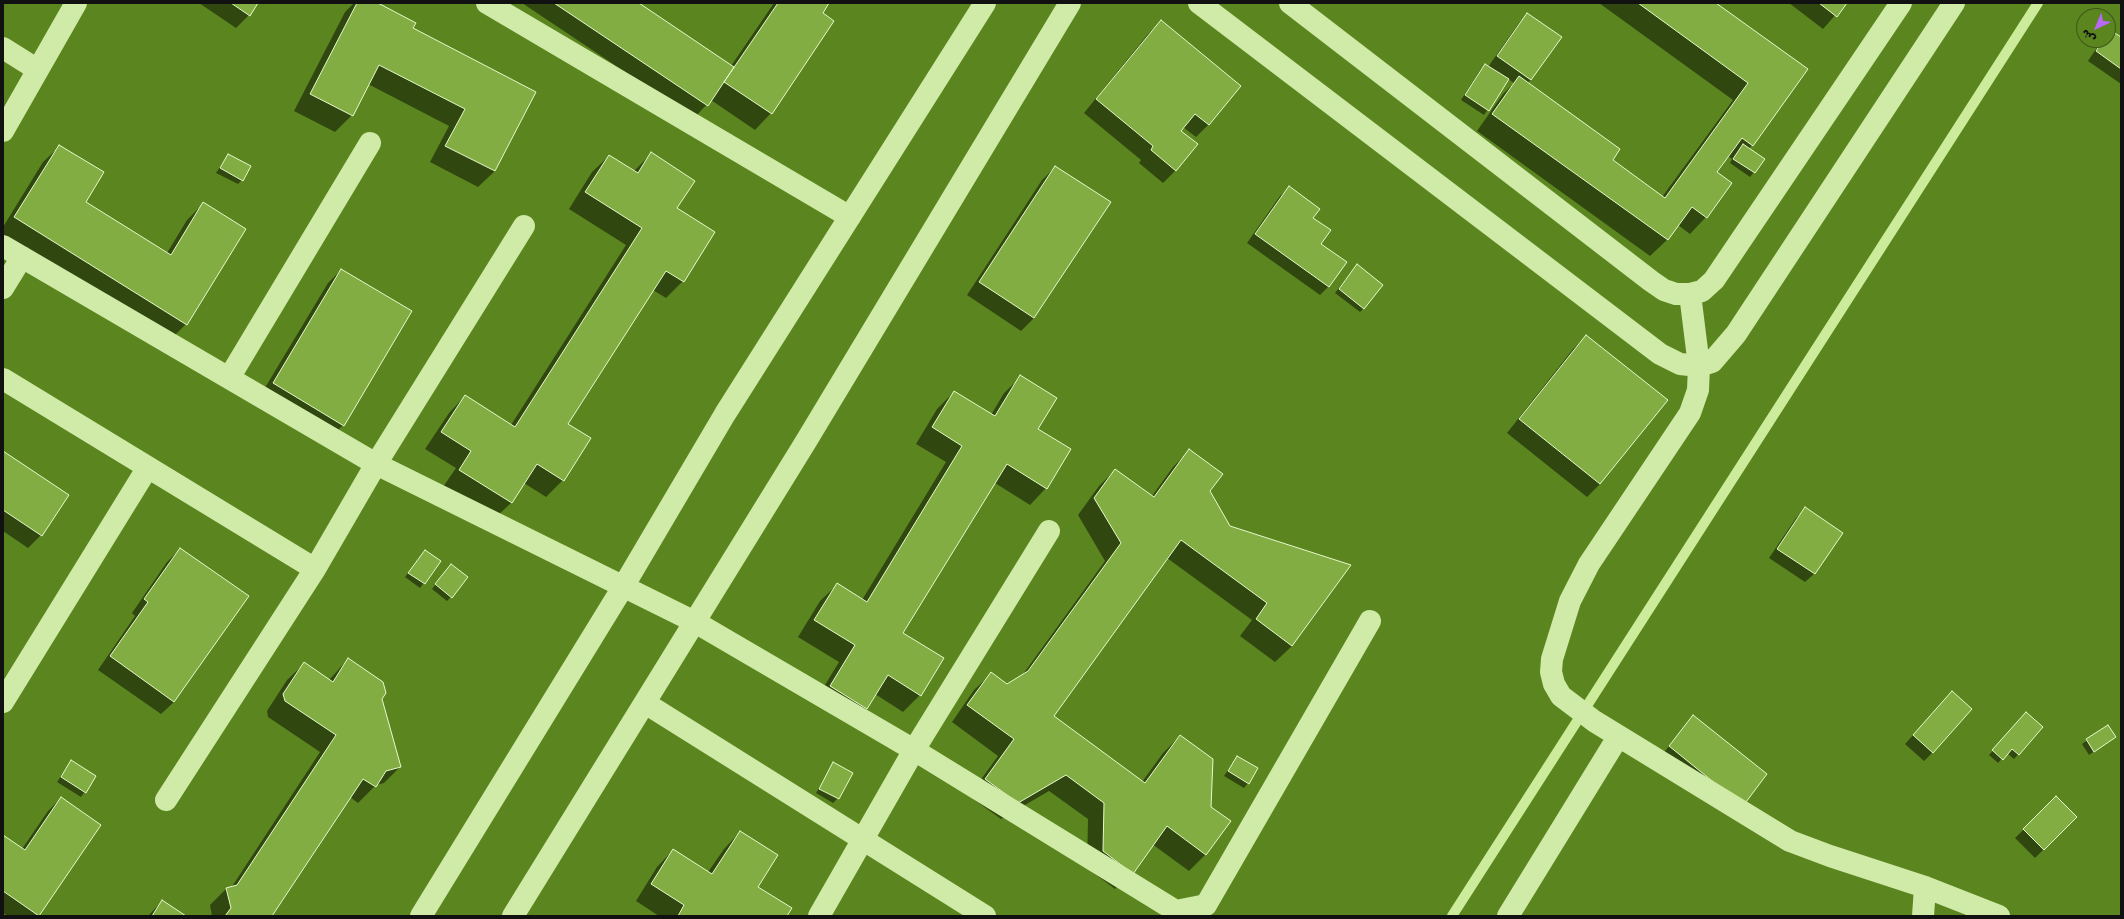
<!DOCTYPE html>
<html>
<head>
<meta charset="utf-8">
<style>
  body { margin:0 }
  #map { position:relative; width:2124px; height:919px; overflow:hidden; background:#5b861f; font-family:"DejaVu Sans",Cairo,sans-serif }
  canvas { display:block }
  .frame { position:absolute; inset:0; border:4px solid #111; pointer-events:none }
  .north { position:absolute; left:2076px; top:8px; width:40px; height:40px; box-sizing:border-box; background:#5b861f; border:1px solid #3d5719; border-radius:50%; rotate:224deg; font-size:11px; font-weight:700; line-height:16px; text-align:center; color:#111 }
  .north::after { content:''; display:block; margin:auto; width:14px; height:18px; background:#b968f8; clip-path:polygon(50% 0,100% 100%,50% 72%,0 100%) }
</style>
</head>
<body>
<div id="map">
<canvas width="2124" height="919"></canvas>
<div class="frame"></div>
<div class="north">ش</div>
</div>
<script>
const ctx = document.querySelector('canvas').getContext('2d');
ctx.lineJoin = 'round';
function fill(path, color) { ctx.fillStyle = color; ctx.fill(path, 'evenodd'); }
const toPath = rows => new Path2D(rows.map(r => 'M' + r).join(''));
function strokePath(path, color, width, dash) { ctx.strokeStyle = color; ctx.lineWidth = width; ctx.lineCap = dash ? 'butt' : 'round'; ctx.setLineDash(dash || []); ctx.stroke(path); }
fill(toPath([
  [199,3,257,3,249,15,236,28],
  [354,3,375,3,412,28,535,92,495,171,478,187,430,162,449,126,368,84,352,115,335,132,294,111,345,12],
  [522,3,637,3,731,66,774,3,828,3,771,113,755,130,711,100,694,118],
  [1599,3,1714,3,1807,70,1749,149,1754,172,1750,177,1730,163,1732,159,1728,156,1716,172,1706,217,1690,234,1678,225,1667,240,1650,256,1477,131,1503,94,1514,83,1508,79,1484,115,1461,100,1481,69,1486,65,1488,67,1519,23,1527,14,1531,80,1527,83,1611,160,1662,197,1733,100],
  [1789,3,1846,3,1823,29],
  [1161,21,1209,124,1196,137,1183,127,1180,131,1176,170,1163,183,1139,163,1141,160,1084,113,1148,34],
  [2108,34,2121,38,2121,84,2088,61,2102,40,2108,40],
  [60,146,84,202,167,253,187,220,203,204,186,324,170,340,3,237,3,227,43,162],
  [651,154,676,209,714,233,683,281,666,298,653,290,567,425,589,439,563,480,546,497,524,483,511,503,494,519,443,487,456,468,425,449,449,413,465,396,511,425,626,245,569,209,592,172,609,156,634,171],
  [228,155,242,180,238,184,216,173],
  [1055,167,1109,203,1034,318,1021,331,967,295,1042,180],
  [1289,188,1312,219,1329,286,1320,295,1247,243,1280,196],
  [341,270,343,425,330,438,260,396,328,283],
  [1353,270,1364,308,1360,312,1335,293],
  [1586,336,1600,484,1587,497,1507,433,1573,349],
  [1021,377,1036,429,1046,488,1030,505,995,483,902,634,920,695,903,712,875,694,867,708,850,725,814,703,839,662,798,637,820,601,837,585,862,600,946,462,916,444,937,409,954,392,991,415,1004,393],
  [1189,451,1292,646,1275,662,1240,636,1252,620,1167,558,1052,716,1142,782,1163,753,1180,736,1206,854,1189,871,1152,844,1132,873,1115,889,1087,868,1088,819,1049,791,1001,819,969,796,998,756,952,722,974,690,991,674,1007,685,1021,677,1105,561,1078,515,1099,486,1115,470,1152,496,1173,467],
  [3,453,41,535,28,548,3,531],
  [1805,509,1841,533,1814,574,1805,582,1769,558,1796,518],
  [180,549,174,702,161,714,98,670,135,616,132,613,167,562],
  [425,551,439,562,420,588,405,577],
  [447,570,451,597,447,601,432,589],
  [348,659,381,699,400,767,384,783,376,785,358,803,350,797,271,916,212,916,210,905,226,889,231,888,320,752,268,717,267,711,287,680,304,664,329,680],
  [1952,692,1933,752,1924,761,1905,744],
  [1693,717,1742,805,1661,756],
  [2022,717,2042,727,2014,759,2007,753,1998,763,1989,755],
  [2108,726,2115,737,2089,755,2082,744],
  [1237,757,1248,783,1244,788,1224,776],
  [72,761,95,777,81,797,57,782],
  [834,764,838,798,833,803,816,793],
  [61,798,38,915,8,916,3,913,3,836,22,849,48,811],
  [2056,798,2076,817,2035,858,2015,838],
  [740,832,757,887,786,916,659,916,636,901,657,867,673,850,708,872,724,849],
  [162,901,184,916,148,916]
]), '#0007');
strokePath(toPath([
  [1452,916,2038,3]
]), '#cdec9b', 10);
const building = toPath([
  [231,3,258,3,250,16,231,3],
  [357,3,378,3,416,23,413,28,536,92,495,171,445,146,465,109,379,65,353,116,310,94,357,3],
  [554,3,639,3,734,67,708,106,554,3],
  [778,3,829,3,823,13,834,21,772,114,724,82,778,3],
  [1638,3,1716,3,1808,69,1753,146,1742,138,1717,172,1732,183,1707,218,1692,207,1668,240,1492,114,1519,76,1620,149,1613,160,1665,198,1748,83,1638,3],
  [1819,3,1847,3,1837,17,1819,3],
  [1527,13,1562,37,1531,80,1497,56,1527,13],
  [1161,20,1241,86,1209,125,1195,114,1181,131,1198,144,1176,171,1151,150,1153,146,1096,99,1161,20],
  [2110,30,2121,37,2121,69,2096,51,2103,40,2108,40,2108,33,2110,30],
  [1485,64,1509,79,1489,111,1465,95,1485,64],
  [1743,144,1765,159,1755,173,1733,159,1743,144],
  [59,145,104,172,86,202,171,255,203,202,246,229,187,325,14,217,59,145],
  [651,152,695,181,677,208,715,232,684,282,666,271,568,424,591,438,564,481,537,464,512,503,459,470,471,451,441,432,465,395,515,427,642,228,585,192,609,155,638,173,651,152],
  [228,154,251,166,243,181,220,168,228,154],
  [1055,166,1111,202,1034,318,979,282,1055,166],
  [1289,186,1320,209,1313,218,1331,230,1321,244,1347,262,1329,287,1255,234,1289,186],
  [1357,264,1383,285,1364,309,1339,289,1357,264],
  [341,269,412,311,344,426,273,383,341,269],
  [1586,335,1668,400,1600,484,1519,419,1586,335],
  [1020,375,1057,398,1038,429,1071,449,1047,489,1007,464,903,633,944,658,921,696,888,675,867,709,830,686,855,645,814,620,837,583,867,602,962,446,932,427,954,391,995,416,1020,375],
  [1189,449,1223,474,1210,491,1230,526,1351,565,1292,646,1256,619,1267,603,1181,540,1054,716,1145,783,1180,735,1213,759,1211,807,1231,821,1206,855,1167,826,1133,874,1103,851,1104,803,1066,775,1018,803,985,779,1014,739,967,705,991,672,1007,684,1028,671,1121,543,1094,498,1115,469,1154,497,1189,449],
  [3,451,69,495,42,536,3,510,3,451],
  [1805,507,1843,533,1815,574,1777,549,1805,507],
  [180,548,249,596,174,702,110,656,148,602,144,599,180,548],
  [425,550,441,561,425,584,408,573,425,550],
  [451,564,468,577,452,598,435,584,451,564],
  [348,658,383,682,386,693,382,699,401,767,386,771,376,787,363,779,272,916,225,916,231,908,226,888,237,885,336,735,285,701,283,694,304,662,333,682,348,658],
  [1952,691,1972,709,1933,753,1913,735,1952,691],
  [2026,712,2043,727,2019,755,2012,749,2003,760,1992,750,2026,712],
  [1693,715,1767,774,1743,806,1669,746,1693,715],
  [2108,725,2116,737,2094,752,2086,739,2108,725],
  [1237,756,1258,768,1249,784,1228,771,1237,756],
  [71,760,96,776,86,793,61,777,71,760],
  [833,762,853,773,839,799,819,789,833,762],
  [2056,796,2077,817,2044,850,2023,829,2056,796],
  [61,797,101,825,39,916,3,891,3,835,25,850,61,797],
  [740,831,778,855,758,887,792,908,787,916,678,916,684,905,651,884,673,849,712,874,740,831],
  [162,900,186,916,152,916,162,900]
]);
fill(building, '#82ad43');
strokePath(building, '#e6f8cc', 1);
strokePath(toPath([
  [487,3,850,217],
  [1199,3,1660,354,1680,364,1699,366,1712,362,1736,334,1954,3],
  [1290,3,1651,281,1664,290,1676,294,1690,294,1702,291,1714,280,1901,3],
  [3,48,38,70],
  [3,131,76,3],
  [3,246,376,464,695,622,914,750,819,916],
  [3,288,22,257],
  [1690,294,1699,366,1698,390,1690,413,1589,564,1570,601,1552,659,1551,672,1554,684,1561,696,1594,721,1790,841,1830,856,1925,887,1999,916],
  [229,378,370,143],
  [3,379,315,569],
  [1049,531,914,750,1176,911,1206,905,1370,621],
  [3,702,148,467],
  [645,703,985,916],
  [166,800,315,569,376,464,524,226],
  [421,916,623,587,725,414,985,3],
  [513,916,805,443,1070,3],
  [1508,916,1618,737],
  [1923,916,1925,887]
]), '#d0eaa8', 22);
</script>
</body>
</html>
